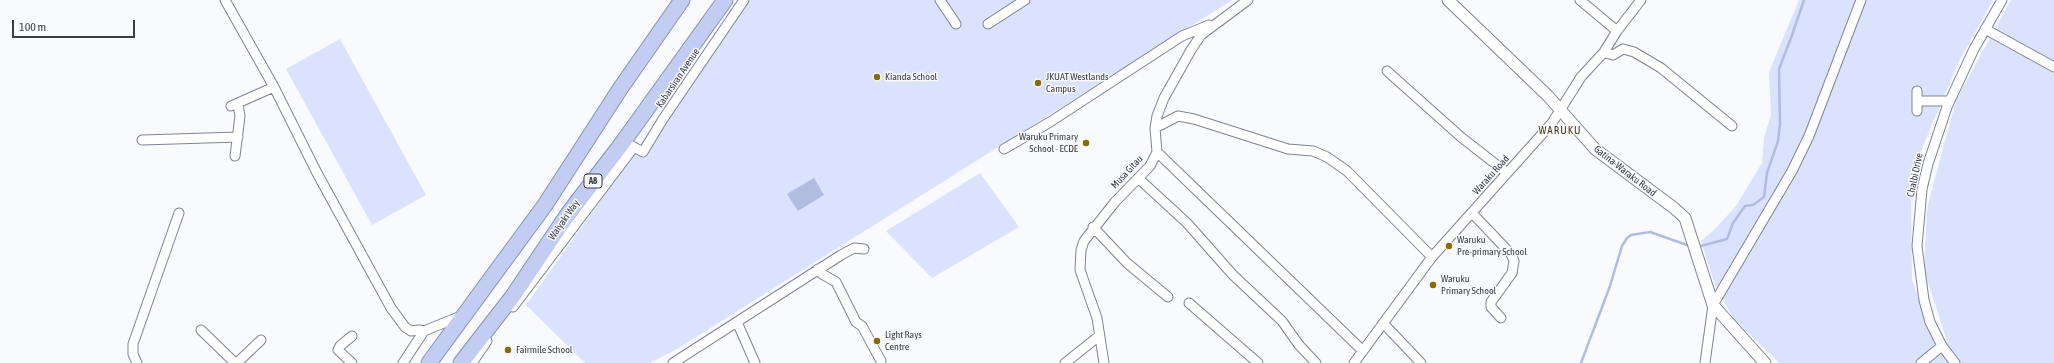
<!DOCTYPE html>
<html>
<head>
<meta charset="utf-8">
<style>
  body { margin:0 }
  #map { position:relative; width:2054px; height:363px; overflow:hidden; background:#f8fafe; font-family:"Asap Condensed",sans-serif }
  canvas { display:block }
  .scale { position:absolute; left:12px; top:20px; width:123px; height:18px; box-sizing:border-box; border:2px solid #3a3d45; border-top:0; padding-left:5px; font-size:12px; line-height:14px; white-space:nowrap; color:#3a3d45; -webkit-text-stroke:3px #f8fafe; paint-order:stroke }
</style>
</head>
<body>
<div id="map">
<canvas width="2054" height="363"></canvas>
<div class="scale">100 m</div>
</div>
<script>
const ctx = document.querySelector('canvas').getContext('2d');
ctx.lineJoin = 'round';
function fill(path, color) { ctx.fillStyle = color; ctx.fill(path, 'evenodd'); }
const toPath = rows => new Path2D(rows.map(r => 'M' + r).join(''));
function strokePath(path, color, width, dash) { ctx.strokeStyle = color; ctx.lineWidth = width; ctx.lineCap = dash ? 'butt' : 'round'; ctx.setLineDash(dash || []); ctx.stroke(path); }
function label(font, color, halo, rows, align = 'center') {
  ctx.font = font + ' "Asap Condensed",sans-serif'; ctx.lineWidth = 3; ctx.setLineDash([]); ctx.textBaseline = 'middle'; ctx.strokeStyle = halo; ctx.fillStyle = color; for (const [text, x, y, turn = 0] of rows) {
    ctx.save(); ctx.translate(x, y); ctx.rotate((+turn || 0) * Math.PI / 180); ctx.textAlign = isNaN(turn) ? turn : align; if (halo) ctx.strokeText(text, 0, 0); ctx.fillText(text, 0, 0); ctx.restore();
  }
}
fill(toPath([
  [744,0,1232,0,677,349,650,363,585,363,526,305],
  [1799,0,1993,0,1960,59,1920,153,1911,196,1912,280,1936,345,1915,363,1779,363,1734,319,1716,288,1701,241,1714,230,1736,206,1762,163,1764,138,1771,115,1769,72],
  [2011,0,2054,0,2054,363,1930,363,1941,354,1947,341,1924,270,1927,208,1956,100],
  [340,39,426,195,372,225,286,69],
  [980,173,1019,227,932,278,886,231]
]), '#dae2fe');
fill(toPath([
  [814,178,824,195,798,211,787,194]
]), '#b2bce0');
strokePath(toPath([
  [1697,247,1727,239,1733,223,1745,206,1753,205,1764,197,1767,173,1778,141,1780,124,1779,69,1791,38,1804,0],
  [1581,363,1610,286,1622,246,1627,238,1631,235,1650,232,1690,246]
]), '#b2bce0', 2.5);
const minor = toPath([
  [225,0,274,87,317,173,391,308,405,327,411,331,419,330,424,331,461,316],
  [940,0,956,24],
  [1580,0,1617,31],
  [988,24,1025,0],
  [1985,29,2054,67],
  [1604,52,1613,55,1623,49,1634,52,1661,68,1732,126],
  [1387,71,1461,137,1507,173],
  [1917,91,1917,111],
  [1917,101,1949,101],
  [231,106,274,87],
  [1155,128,1178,116,1194,119,1288,149,1313,151,1327,157,1347,171,1432,257],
  [142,140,238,137],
  [628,144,643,152,663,119,744,0],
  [1004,149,1050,122,1182,36,1209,25],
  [1157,152,1363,351],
  [235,156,240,116,238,104],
  [1138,178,1187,223,1233,275,1282,321,1299,345,1316,363],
  [1472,213,1511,254,1514,261,1512,273,1491,302,1491,307,1501,318],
  [1093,227,1127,263,1168,297],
  [818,269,822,274,836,282,856,322,862,326,881,361],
  [1189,303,1258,363],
  [513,307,634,147],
  [737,322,755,363],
  [1383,323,1421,363],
  [201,330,235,363],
  [352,336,340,346,338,350,352,363],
  [137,363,133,354,133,344,179,213],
  [237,363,261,340],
  [403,363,424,331],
  [472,363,487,341],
  [673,363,841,255,854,248,864,249],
  [1065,363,1099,336],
  [1104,363,1097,318,1080,270,1081,250,1084,241,1115,202,1150,166,1157,152,1155,128,1157,116,1164,98,1191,50,1201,35,1248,0],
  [1354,363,1432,257,1552,123,1581,77,1604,52,1617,31,1641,0],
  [1705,363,1713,305,1792,171,1809,136,1861,0],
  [1921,363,1942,346],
  [1955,363,1942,346,1930,322,1924,300,1917,246,1922,189,1928,164,1947,107,1974,49,2002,0]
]);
const tertiary = toPath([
  [1448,0,1548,96,1595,149,1674,208,1685,218,1713,305,1765,363]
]);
const trunk = toPath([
  [429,363,545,205,620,89,682,0],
  [461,363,513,296,568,214,623,142,725,0]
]);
strokePath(minor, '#7e8395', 11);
strokePath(tertiary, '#7e8395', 13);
strokePath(trunk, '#8992b4', 17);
strokePath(minor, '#fff', 9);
strokePath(tertiary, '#fff', 11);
strokePath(trunk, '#c3ccf3', 15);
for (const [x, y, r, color] of [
  [877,77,4,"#886906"],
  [1038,83,4,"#886906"],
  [1086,143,4,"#886906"],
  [1449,246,4,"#886906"],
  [1433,285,4,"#886906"],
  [877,341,4,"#886906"],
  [508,350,4,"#886906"]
]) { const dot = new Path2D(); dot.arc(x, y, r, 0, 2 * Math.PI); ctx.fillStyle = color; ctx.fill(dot); strokePath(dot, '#f8fafe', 1.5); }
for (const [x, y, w] of [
  [593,181,18]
]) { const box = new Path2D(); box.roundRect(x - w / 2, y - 7, w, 14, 3); ctx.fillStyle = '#f8fafe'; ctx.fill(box); strokePath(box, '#3a3d45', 1); }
label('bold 9px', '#3a3d45', null, [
  ["A8",593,181]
]);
label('10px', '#3a3d45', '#f8fafe', [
  ["Kianda School",885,77],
  ["JKUAT Westlands",1046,77],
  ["Campus",1046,89],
  ["Waruku Primary",1078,137,"right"],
  ["School - ECDE",1078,149,"right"],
  ["Waruku",1457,240],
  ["Pre-primary School",1457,252],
  ["Waruku",1441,279],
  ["Primary School",1441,291],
  ["Light Rays",885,335],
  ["Centre",885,347],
  ["Fairmile School",516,350]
], 'left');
label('10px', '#3a3d45', '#f8fafe', [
  ["Kabarsiran Avenue",678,78,-56],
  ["Gatina-Waraku Road",1625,171,38],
  ["Musa Gitau",1127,172,-47],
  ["Waraku Road",1491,175,-48],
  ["Chalbi Drive",1915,175,-78],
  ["Waiyaki Way",564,220,-55]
]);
ctx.letterSpacing = '1px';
label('11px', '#4a3b13', '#f8fafe', [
  ["WARUKU",1560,131]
]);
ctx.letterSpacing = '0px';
</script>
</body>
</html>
